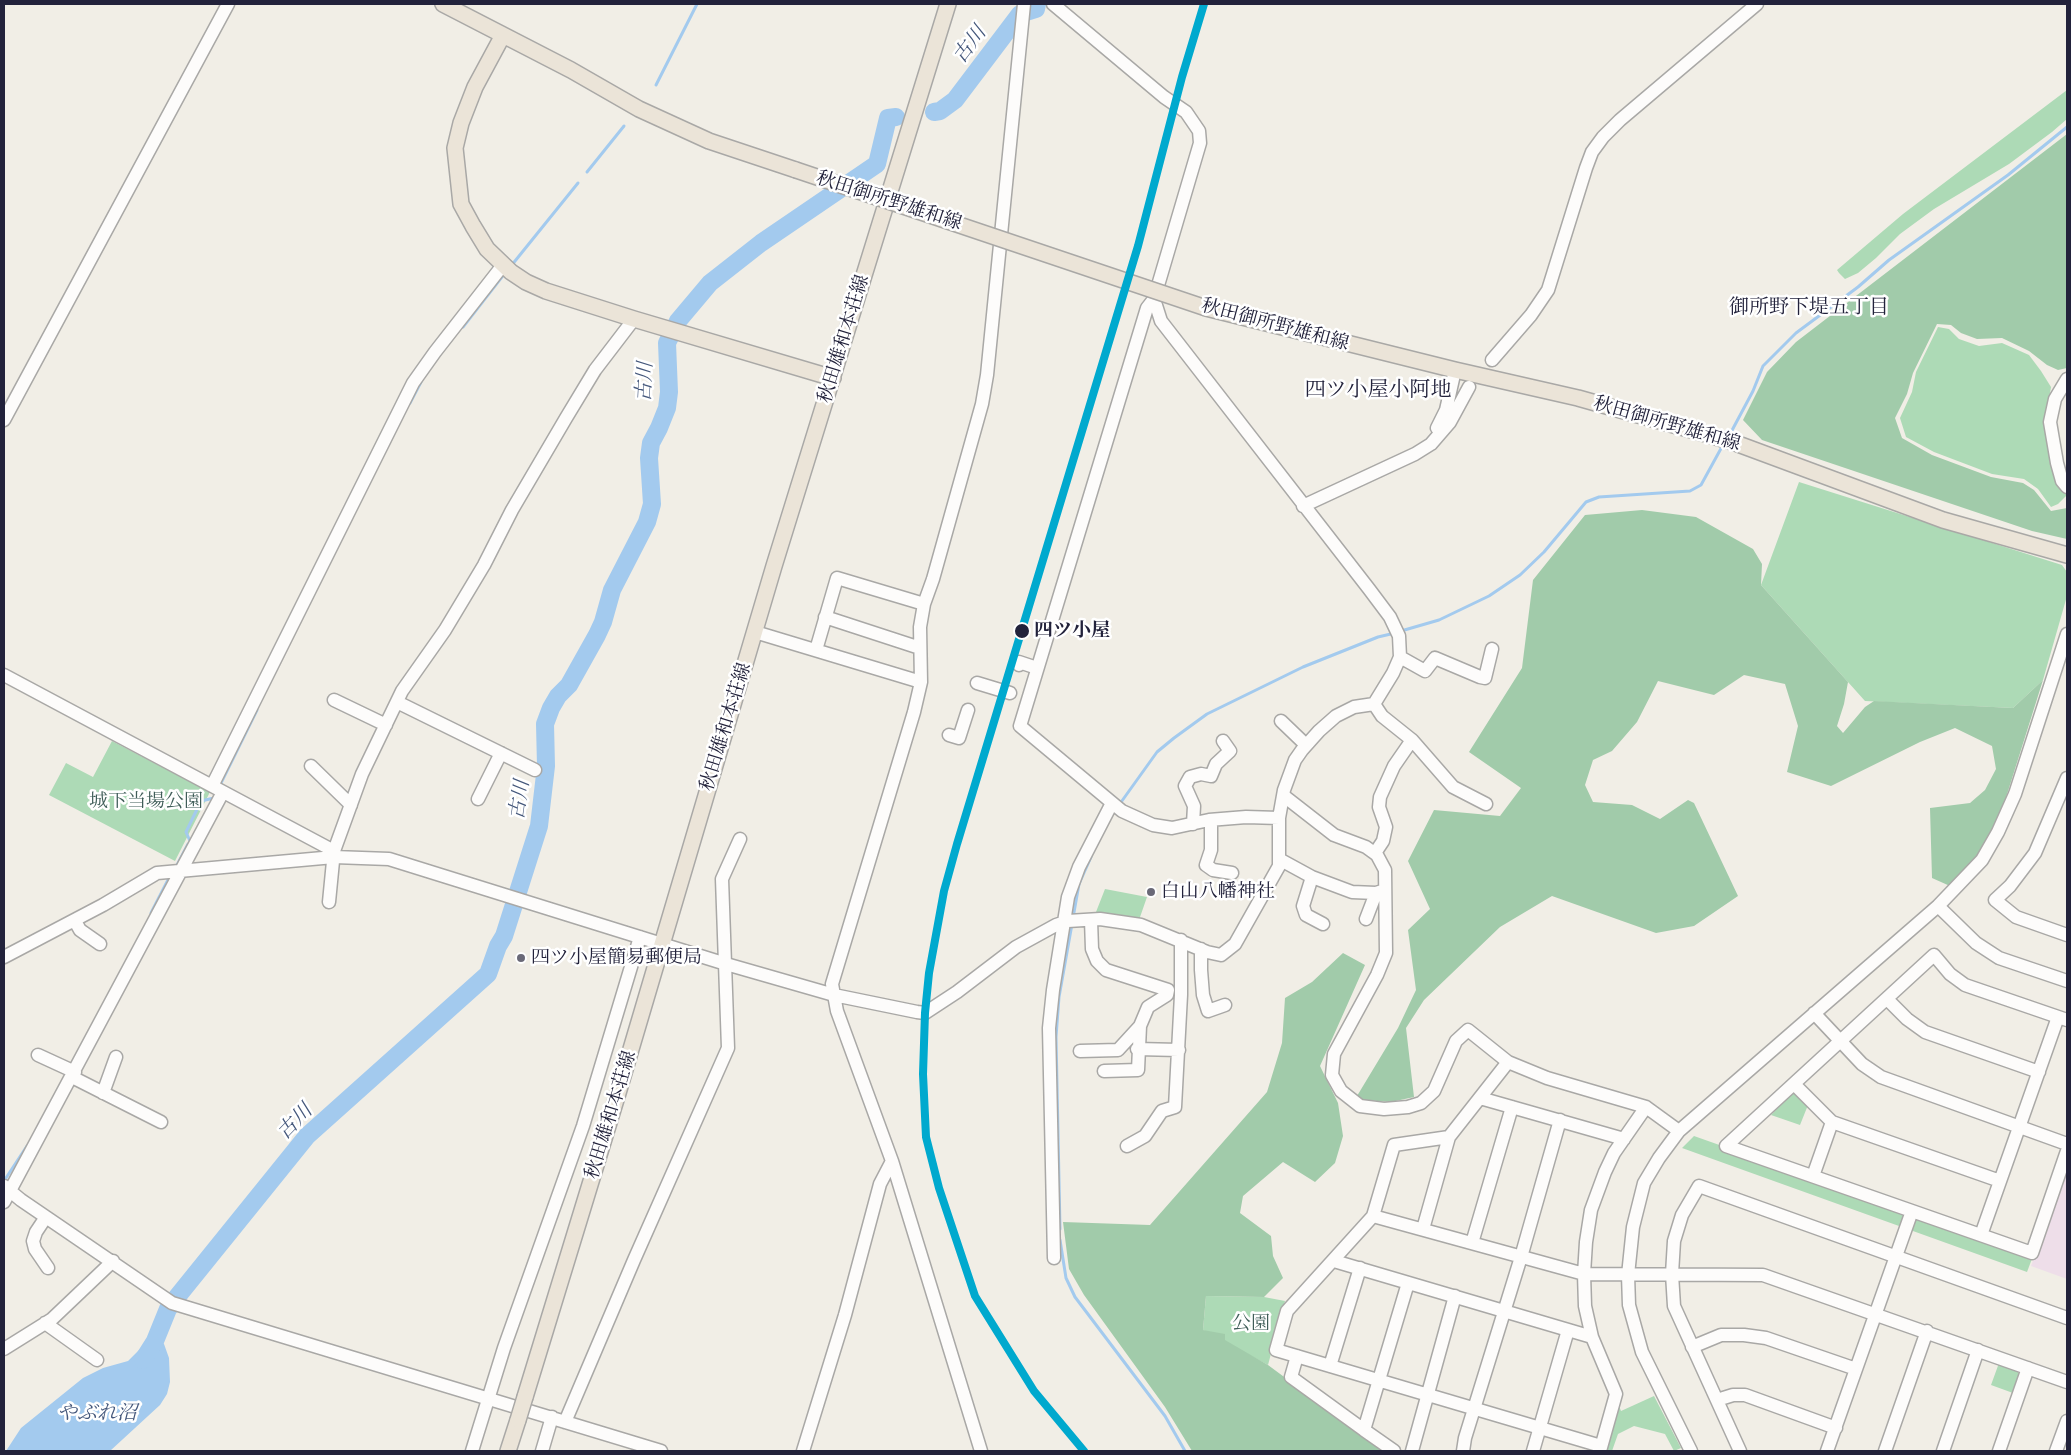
<!DOCTYPE html>
<html>
<head>
<meta charset="utf-8">
<style>
  body { margin:0 }
  #map { position:relative; width:2071px; height:1455px; overflow:hidden; background:#f1eee6; font-family:"EB Garamond",serif }
  canvas { display:block }
  .frame { position:absolute; inset:0; border:5px solid #22223b; pointer-events:none }
</style>
</head>
<body>
<div id="map">
<canvas width="2071" height="1455"></canvas>
<div class="frame"></div>
</div>
<script>
const ctx = document.querySelector('canvas').getContext('2d');
ctx.lineJoin = 'round';
function fill(path, color) { ctx.fillStyle = color; ctx.fill(path, 'evenodd'); }
const toPath = rows => new Path2D(rows.map(r => 'M' + r).join(''));
function strokePath(path, color, width, dash) { ctx.strokeStyle = color; ctx.lineWidth = width; ctx.lineCap = dash ? 'butt' : 'round'; ctx.setLineDash(dash || []); ctx.stroke(path); }
function label(font, color, halo, rows, align = 'center') {
  ctx.font = font + ' "EB Garamond","Noto Serif JP",serif'; ctx.lineWidth = 5; ctx.setLineDash([]); ctx.textBaseline = 'middle'; ctx.strokeStyle = halo; ctx.fillStyle = color; for (const [text, x, y, turn = 0] of rows) {
    ctx.save(); ctx.translate(x, y); ctx.rotate((+turn || 0) * Math.PI / 180); ctx.textAlign = isNaN(turn) ? turn : align; if (halo) ctx.strokeText(text, 0, 0); ctx.fillText(text, 0, 0); ctx.restore();
  }
}
fill(toPath([
  [2067,1168,2067,1279,2031,1266]
]), '#eedee9');
fill(toPath([
  [2067,90,2067,119,2052,132,2009,164,1934,209,1900,234,1876,258,1858,273,1845,279,1839,273,1837,270,1903,214],
  [1938,327,1949,329,1959,339,1979,346,2002,343,2029,355,2041,371,2051,387,2045,425,2058,481,2067,495,2058,504,2051,507,2038,489,2024,479,1992,474,1934,452,1906,437,1900,418,1912,392,1916,372],
  [1799,482,2062,565,2067,572,2067,596,2043,680,2013,708,1865,701,1761,585],
  [112,741,210,792,175,861,49,795,66,763,93,777],
  [1105,889,1147,897,1139,920,1131,917,1096,912],
  [1796,1093,1808,1105,1800,1125,1771,1115,1790,1095],
  [1694,1136,2033,1256,2027,1272,1682,1148],
  [1206,1296,1264,1297,1285,1301,1268,1365,1203,1330],
  [1999,1363,2018,1370,2019,1375,2013,1393,1991,1385],
  [1654,1396,1681,1448,1674,1451,1665,1434,1634,1426,1618,1434,1612,1451,1603,1451,1617,1401,1621,1411]
]), '#addab6');
fill(toPath([
  [2067,134,2067,368,2058,370,2047,365,2029,351,2002,338,1977,339,1961,333,1951,325,1937,324,1913,373,1907,394,1895,418,1902,438,1932,455,1991,477,2023,483,2034,490,2051,511,2067,508,2067,539,2032,531,1762,440,1743,420,1767,372,1796,342],
  [1642,510,1696,517,1753,549,1762,564,1761,585,1848,682,1844,704,1837,726,1843,733,1865,707,1874,701,2013,708,2043,680,2003,807,1979,856,1950,886,1932,878,1930,808,1970,803,1985,790,1996,769,1992,746,1955,728,1920,742,1831,786,1787,772,1798,726,1785,684,1744,675,1714,695,1658,681,1637,722,1612,751,1593,760,1585,785,1593,802,1632,805,1660,819,1688,800,1694,803,1738,896,1694,926,1656,933,1552,896,1500,927,1424,1000,1406,1028,1414,1097,1391,1102,1364,1100,1357,1096,1398,1028,1416,990,1408,930,1430,909,1408,861,1434,810,1500,816,1521,788,1469,752,1522,668,1533,580,1585,515],
  [1343,953,1365,965,1320,1066,1338,1103,1343,1136,1335,1163,1315,1182,1283,1162,1243,1196,1240,1213,1271,1236,1273,1256,1283,1278,1264,1297,1206,1296,1203,1330,1225,1334,1225,1340,1268,1365,1384,1451,1192,1451,1165,1407,1084,1295,1069,1269,1063,1222,1150,1225,1267,1092,1282,1043,1285,998,1312,982]
]), '#a1cbaa');
fill(toPath([
  [159,1339,164,1344,169,1358,170,1382,167,1394,160,1405,110,1451,6,1451,21,1428,83,1378,103,1368,128,1361,143,1346]
]), '#a3caee');
strokePath(toPath([
  [656,85,697,4],
  [587,172,624,126],
  [511,266,578,183],
  [463,327,505,273],
  [410,403,421,382],
  [1729,436,1753,391,1763,366,1796,333,1858,287,1889,260,2008,175,2067,127],
  [1401,631,1439,620,1489,596,1520,575,1544,552,1586,502,1599,497,1690,491,1701,485,1724,443],
  [220,785,257,710],
  [1119,805,1157,752,1174,738,1207,714,1303,667,1378,637,1395,633],
  [190,841,186,832,201,801,214,798],
  [176,867,188,844],
  [151,913,171,874],
  [1073,918,1079,884,1091,857],
  [4,1181,27,1146],
  [1060,1229,1056,1037,1059,997,1072,924],
  [1060,1240,1066,1278,1075,1297,1165,1416,1185,1451]
]), '#a3caee', 3);
strokePath(toPath([
  [934,112,940,111,955,100,1020,14,1036,9,1037,4],
  [143,1360,155,1341,168,1309,177,1297,307,1136,488,974,498,946,504,936,539,826,546,766,545,724,551,708,558,696,569,685,597,635,603,622,612,590,647,522,652,504,649,458,651,443,659,428,667,408,669,392,667,343,678,321,710,283,761,243,877,164,888,118,896,117]
]), '#a3caee', 18);
const minor = toPath([
  [1053,4,1164,97,1186,112,1199,131,1200,143,1154,299,1147,308,1020,726,1122,811,1153,825,1172,828,1209,820,1246,817,1279,818],
  [1492,360,1531,315,1548,290,1586,168,1592,152,1603,137,1620,120,1757,4],
  [2067,379,2055,399,2050,422,2057,463,2062,481,2067,487],
  [4,420,228,4],
  [1437,428,1446,410,1455,370],
  [1303,506,1415,454,1431,444,1450,422,1469,387],
  [825,617,920,648],
  [755,632,921,682],
  [816,650,837,578,924,604],
  [1400,657,1425,671,1435,658,1480,677,1485,678,1492,649],
  [1019,665,1019,662,1037,668],
  [4,675,334,851],
  [977,683,1010,693],
  [334,700,386,725],
  [397,702,535,770],
  [1374,704,1382,716,1412,740,1453,787,1486,804],
  [1281,721,1306,745],
  [949,735,959,738,968,710],
  [311,766,351,805],
  [2067,778,2035,853,2010,886,1995,900,2016,917,2067,935],
  [212,786,413,383,435,352,503,265],
  [1284,796,1334,835,1366,847,1377,855,1385,870,1386,953,1377,975,1334,1054,1332,1075,1341,1091,1360,1106,1384,1109,1408,1107,1421,1103,1434,1091,1456,1041,1468,1030,1508,1062,1547,1078,1646,1107,1679,1131],
  [478,799,501,753],
  [1211,820,1211,850,1206,865,1213,870,1232,873],
  [1193,824,1194,806,1185,786,1190,777,1201,774,1211,776,1216,764,1230,751,1223,741],
  [1375,853,1383,841,1386,827,1379,807,1380,797,1394,766,1412,740],
  [1279,859,1312,877,1352,892,1376,893],
  [1312,877,1303,906,1306,915,1323,924],
  [329,902,334,851,362,774,402,691,445,630,484,565,512,510,566,418,595,370,634,319],
  [1938,906,1976,943,1999,958,2067,981],
  [1366,919,1376,893,1382,891],
  [75,921,80,930,100,944],
  [1201,949,1201,970,1203,995,1208,1011,1225,1005],
  [4,957,103,905,157,873,334,857,389,859,726,964,834,995,917,1012,925,1013,957,992,1016,947,1056,925,1068,921,1100,919,1141,925,1207,952,1221,955,1235,944,1279,866,1279,818,1284,790,1295,760,1302,750,1319,731,1336,716,1354,707,1374,704,1393,673,1400,657,1399,636,1390,617,1369,589,1161,321,1154,299],
  [1887,999,1907,1019,1925,1032,2039,1072],
  [1814,1013,1862,1064,1881,1077,2067,1144],
  [2067,1020,1965,985,1950,974,1934,955,1726,1146,2032,1253,2067,1151],
  [1137,1049,1179,1050],
  [1080,1051,1118,1050,1140,1026,1148,1007,1167,995,1168,990,1106,970,1097,961,1092,949,1091,920],
  [38,1055,75,1072],
  [1104,1071,1138,1070,1140,1026],
  [72,1077,161,1122],
  [1794,1084,1832,1122,2000,1181],
  [103,1093,116,1057],
  [1480,1098,1624,1139],
  [1449,1137,1394,1145,1373,1216,1287,1311,1276,1350,1601,1446],
  [1127,1146,1145,1136,1162,1111,1175,1107,1181,995,1181,940],
  [1813,1176,1832,1122],
  [4,1186,21,1200,172,1303,661,1451],
  [4,1202,223,792],
  [1373,1216,1584,1274,1763,1275,2067,1382],
  [46,1217,36,1232,33,1241,35,1249,48,1268],
  [1423,1229,1449,1137,1508,1062],
  [1981,1235,2058,1017],
  [1472,1243,1512,1107],
  [1054,1258,1049,1028,1053,990,1068,897,1079,867,1112,803],
  [1334,1261,1592,1337],
  [45,1323,97,1360],
  [1692,1347,1721,1335,1744,1335,1766,1338,1856,1369],
  [4,1349,52,1319,113,1261],
  [1297,1356,1291,1377,1364,1430],
  [1330,1366,1360,1268],
  [1717,1400,1733,1395,1745,1395,1836,1428],
  [565,1422,634,1260,728,1048,722,879,740,839],
  [472,1451,504,1348,583,1126,640,937],
  [542,1451,552,1417],
  [803,1451,845,1315,880,1184,892,1161],
  [981,1451,892,1161,837,1011,832,984,914,712,921,682,920,627,924,604,933,579,982,404,987,375,1024,4],
  [1394,1451,1364,1430,1408,1283],
  [1412,1451,1455,1296],
  [1463,1451,1465,1438,1521,1257,1560,1120],
  [1533,1451,1568,1330],
  [1600,1451,1616,1394,1592,1337,1585,1306,1584,1274,1586,1242,1591,1210,1605,1172,1614,1153,1646,1107],
  [1691,1451,1642,1352,1629,1305,1628,1275,1633,1227,1644,1183,1659,1158,1679,1131,1938,906,1982,860,1998,832,2015,794,2067,634],
  [1740,1451,1674,1306,1672,1274,1674,1241,1682,1215,1699,1186,2067,1318],
  [1827,1451,1912,1211],
  [1885,1451,1927,1331],
  [1943,1451,1978,1350],
  [1999,1451,2028,1368],
  [2056,1451,2067,1421]
]);
const major = toPath([
  [443,4,571,70,639,109,709,141,796,170],
  [503,35,475,87,461,123,455,148,461,204,473,226,487,249,511,272,526,282,546,291,634,319,833,378],
  [1206,308,1455,370,1578,398,1706,434,1738,444,1943,520,2067,555],
  [525,1397,618,1093,774,566,948,4],
  [508,1451,518,1420]
]);
strokePath(minor, '#a9a8a6', 15);
strokePath(major, '#a9a8a6', 18);
strokePath(minor, '#fdfcfb', 12);
strokePath(major, '#ebe4d8', 15);
const majorBridge = toPath([
  [796,170,1206,308],
  [518,1420,525,1397]
]);
strokePath(majorBridge, '#a9a8a6', 18, []);
strokePath(majorBridge, '#ebe4d8', 15);
strokePath(toPath([
  [1084,1451,1034,1391,975,1296,939,1188,926,1137,923,1074,925,1013,929,973,944,891,957,844,1138,246,1182,77,1204,4]
]), '#00a9ce', 8);
for (const [x, y, r, color] of [
  [1022,631,8,"#22223b"],
  [1151,892,5,"#6a6977"],
  [521,958,5,"#6a6977"]
]) { const dot = new Path2D(); dot.arc(x, y, r, 0, 2 * Math.PI); ctx.fillStyle = color; ctx.fill(dot); strokePath(dot, '#fff', 2); }
label('19px', '#22223b', '#fff', [
  ["秋田御所野雄和線",889,201,18],
  ["秋田御所野雄和線",1275,325,15],
  ["秋田雄和本荘線",844,339,-73],
  ["秋田御所野雄和線",1667,424,16],
  ["秋田雄和本荘線",726,727,-73],
  ["秋田雄和本荘線",611,1115,-73]
]);
label('bold 19px', '#22223b', '#fff', [
  ["四ツ小屋",1034,631]
], 'left');
label('19px', '#3f5d58', '#fff', [
  ["城下当場公園",146,802],
  ["公園",1251,1324]
]);
label('19px', '#22223b', '#fff', [
  ["白山八幡神社",1161,892],
  ["四ツ小屋簡易郵便局",531,958]
], 'left');
label('italic 20px', '#44577b', '#fff', [
  ["古川",970,45,-53],
  ["古川",645,382,-87],
  ["古川",520,800,-82],
  ["古川",295,1122,-46],
  ["やぶれ沼",97,1414]
]);
label('20px', '#22223b', '#fff', [
  ["御所野下堤五丁目",1809,308]
]);
label('21px', '#22223b', '#fff', [
  ["四ツ小屋小阿地",1378,390]
]);
</script>
</body>
</html>
